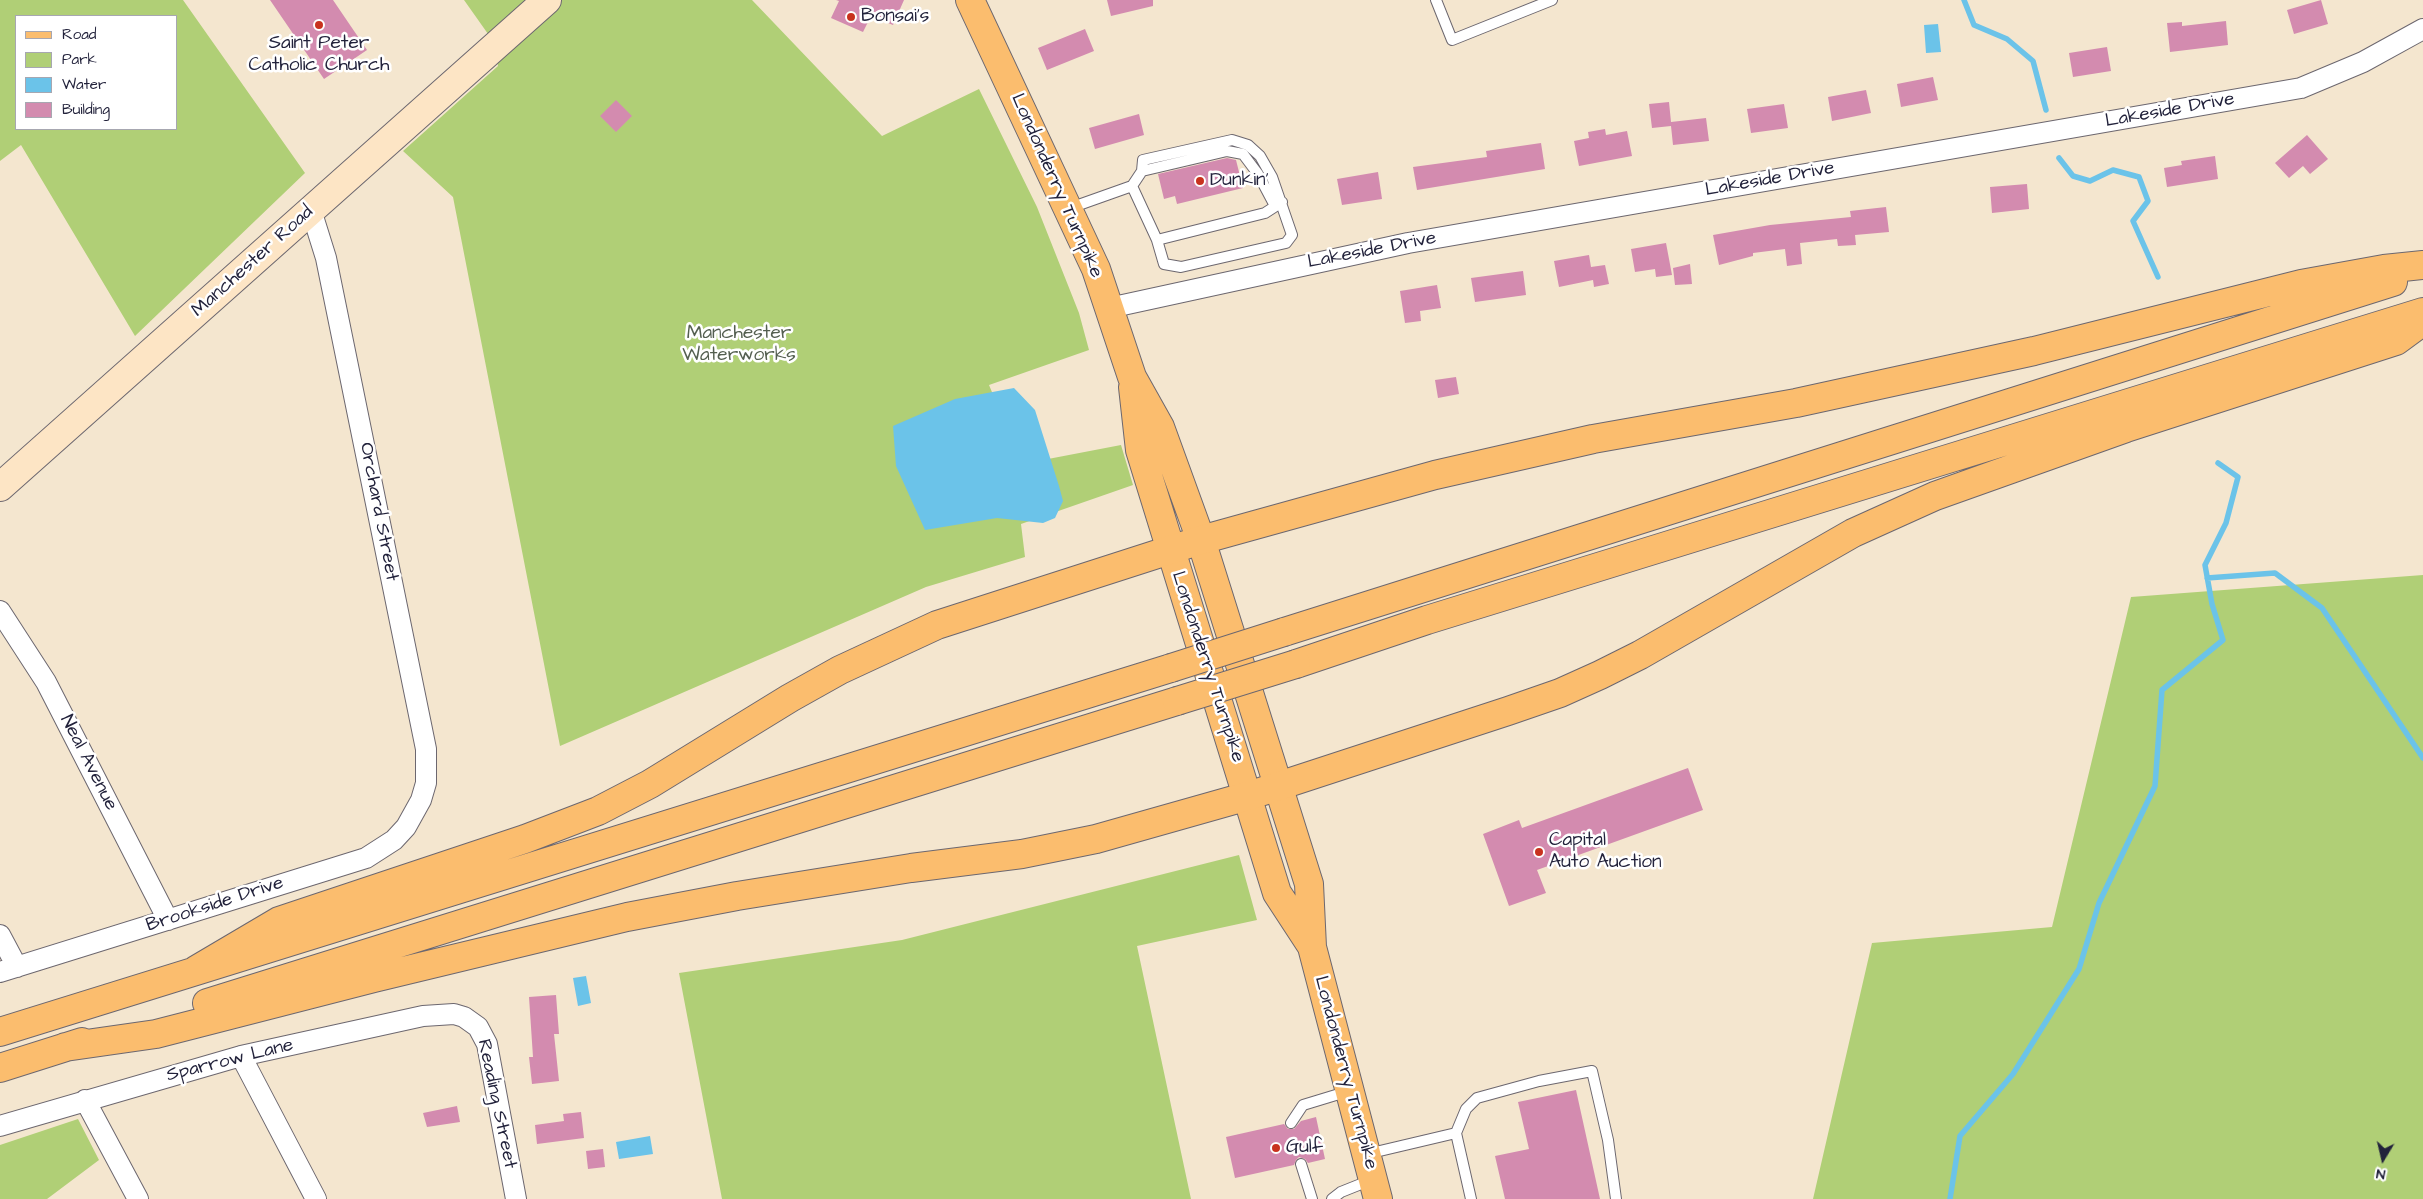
<!DOCTYPE html>
<html>
<head>
<meta charset="utf-8">
<style>
  body { margin:0 }
  #map { position:relative; width:2423px; height:1199px; overflow:hidden; background:#f4e6cf; font-family:"Architects Daughter",sans-serif }
  canvas { display:block }
  .legend { position:absolute; left:15px; top:15px; width:162px; height:115px; box-sizing:border-box; background:#fff; border:1px solid #a7a7b1; margin:0; padding:6px 9px; list-style:none; font-size:15px; color:#22223b }
  .legend li { display:flex; align-items:center; gap:10px; height:25px }
  .legend b { width:25px; border:1px solid #a7a7b1 }
  .north { position:absolute; left:2358px; top:1134px; width:50px; height:50px; -webkit-text-stroke:4px #fff; paint-order:stroke; rotate:189deg; font-size:14px; font-weight:700; line-height:20px; text-align:center; color:#22223b }
  .north::after { content:''; display:block; margin:auto; width:18px; height:22px; background:#22223b; clip-path:polygon(50% 0,100% 100%,50% 72%,0 100%) }
</style>
</head>
<body>
<div id="map">
<canvas width="2423" height="1199"></canvas>
<ul class="legend">
<li><b style="height:6px;background:#fbbd6e"></b>Road</li>
<li><b style="height:14px;background:#b0cf76"></b>Park</li>
<li><b style="height:14px;background:#6bc3e9"></b>Water</li>
<li><b style="height:14px;background:#d38baf"></b>Building</li>
</ul>
<div class="north">N</div>
</div>
<script>
const ctx = document.querySelector('canvas').getContext('2d');
ctx.lineJoin = 'round';
function fill(path, color) { ctx.fillStyle = color; ctx.fill(path, 'evenodd'); }
const toPath = rows => new Path2D(rows.map(r => 'M' + r).join(''));
function strokePath(path, color, width, dash) { ctx.strokeStyle = color; ctx.lineWidth = width; ctx.lineCap = dash ? 'butt' : 'round'; ctx.setLineDash(dash || []); ctx.stroke(path); }
function label(font, color, halo, rows, align = 'center') {
  ctx.font = font + ' "Architects Daughter",sans-serif'; ctx.lineWidth = 5; ctx.setLineDash([]); ctx.textBaseline = 'middle'; ctx.strokeStyle = halo; ctx.fillStyle = color; for (const [text, x, y, turn = 0] of rows) {
    ctx.save(); ctx.translate(x, y); ctx.rotate((+turn || 0) * Math.PI / 180); ctx.textAlign = isNaN(turn) ? turn : align; if (halo) ctx.strokeText(text, 0, 0); ctx.fillText(text, 0, 0); ctx.restore();
  }
}
fill(toPath([
  [0,0,183,0,305,173,135,336,21,145,0,161],
  [16,16,176,16,176,129,16,129],
  [464,0,752,0,882,136,979,89,1037,207,1079,313,1089,350,989,385,1022,464,1121,445,1133,485,1021,524,1025,557,926,587,560,746,453,197,403,151,498,66,493,41],
  [2423,575,2423,1199,1813,1199,1872,943,2052,927,2131,597],
  [1239,855,1257,920,1137,946,1191,1199,722,1199,679,973,902,940],
  [78,1119,99,1160,47,1199,0,1199,0,1145]
]), '#b0cf76');
fill(toPath([
  [1938,24,1941,52,1926,53,1924,25],
  [1014,388,1035,410,1059,486,1063,501,1055,518,1043,523,997,518,925,530,896,466,893,426,955,399],
  [586,976,591,1003,578,1006,573,978],
  [650,1136,653,1154,619,1159,616,1142]
]), '#6bc3e9');
strokePath(toPath([
  [1964,0,1974,25,2007,39,2033,61,2046,110],
  [2059,158,2073,176,2090,181,2113,170,2139,177,2148,201,2133,221,2158,277],
  [2207,578,2275,573,2322,608,2423,758],
  [1950,1199,1960,1136,2013,1074,2079,969,2099,903,2155,786,2162,690,2223,640,2212,604,2205,565,2226,523,2238,477,2218,463]
]), '#6bc3e9', 5.5);
fill(toPath([
  [270,0,333,0,367,50,324,79],
  [836,0,904,0,893,25,871,16,863,32,831,18,839,1],
  [1107,0,1153,0,1153,6,1111,16],
  [2321,0,2328,24,2294,34,2287,10],
  [2226,21,2228,45,2170,52,2167,23,2182,22,2182,26],
  [1085,29,1094,51,1047,70,1038,48],
  [2107,47,2111,71,2073,77,2069,53],
  [1933,77,1938,100,1901,107,1897,84],
  [1866,90,1871,113,1832,121,1828,97],
  [616,100,632,116,616,132,600,116],
  [1669,102,1671,122,1706,118,1709,141,1673,145,1671,126,1652,128,1649,104],
  [1784,104,1788,128,1751,133,1747,109],
  [1139,114,1144,135,1095,149,1089,128],
  [1605,129,1606,135,1627,131,1632,156,1579,166,1574,141,1589,138,1588,132],
  [2307,135,2328,159,2310,174,2303,166,2289,178,2275,163],
  [1541,143,1545,169,1417,190,1413,167,1487,157,1486,151],
  [2215,156,2218,179,2167,187,2164,168,2182,165,2181,161],
  [1227,158,1236,160,1243,188,1177,204,1175,196,1164,199,1158,174],
  [1378,172,1382,199,1342,205,1337,179],
  [2027,184,2029,209,1992,213,1990,187],
  [1886,207,1889,232,1855,235,1856,245,1838,246,1837,239,1800,243,1802,264,1787,266,1785,249,1753,253,1753,256,1719,265,1713,235,1770,225,1851,217,1850,211],
  [1666,243,1672,275,1656,277,1655,269,1635,272,1631,249],
  [1589,255,1591,267,1605,265,1609,284,1594,287,1593,280,1559,287,1554,261],
  [1690,264,1692,284,1675,285,1673,268],
  [1523,271,1526,295,1475,302,1471,278],
  [1437,285,1441,308,1420,311,1421,321,1405,323,1400,291],
  [1456,377,1459,394,1438,398,1435,380],
  [1688,768,1703,810,1537,870,1546,893,1509,906,1483,834,1519,820,1522,828],
  [556,995,559,1034,554,1034,559,1081,532,1084,529,1057,533,1057,529,997],
  [1576,1090,1600,1199,1505,1199,1495,1156,1529,1149,1518,1102],
  [457,1106,460,1122,427,1127,423,1113],
  [581,1112,584,1138,537,1144,535,1125,564,1121,563,1114],
  [1316,1117,1325,1159,1308,1163,1305,1159,1299,1157,1296,1160,1294,1165,1235,1178,1226,1137,1284,1124,1288,1129,1294,1129,1301,1121],
  [603,1149,605,1167,588,1169,586,1151]
]), '#d38baf');
const lane = toPath([
  [1436,0,1452,40,1552,0],
  [1142,171,1227,151,1243,154,1258,174,1275,206],
  [1132,186,1142,171,1143,160,1232,140,1248,145,1260,156,1272,177,1292,235,1286,243,1181,267,1164,264,1157,240],
  [1070,208,1132,186,1157,240,1265,213,1282,202],
  [1291,1123,1303,1105,1349,1091],
  [1456,1133,1466,1109,1477,1098,1539,1081,1592,1071,1608,1140,1616,1199],
  [1367,1154,1456,1133,1471,1199],
  [1301,1164,1312,1199],
  [1332,1199,1341,1192,1371,1180]
]);
const street = toPath([
  [1109,308,1408,243,2301,88,2363,62,2423,29],
  [0,611,46,682,168,920],
  [0,935,17,967],
  [0,972,366,858,394,840,406,827,421,800,426,783,426,749,326,258,311,210],
  [241,1056,316,1199],
  [85,1100,138,1199],
  [0,1126,241,1056,423,1016,454,1014,464,1017,478,1027,487,1044,516,1199]
]);
const secondary = toPath([
  [0,487,547,0]
]);
const primary = toPath([
  [970,0,1096,269,1132,377,1160,427,1201,540,1309,884,1312,947,1378,1199],
  [1133,387,1140,450,1277,893,1311,945]
]);
const highway = toPath([
  [1284,632,2393,282],
  [1296,664,1427,620,2423,312],
  [196,970,279,921,525,839,598,811,650,784,790,698,840,670,937,625,1201,540,1435,475,1593,439,1796,403,2034,351,2301,284,2384,269,2423,265],
  [207,1003,1177,701],
  [0,1032,1171,668],
  [65,1047,156,1034,374,978,627,917,737,896,911,868,1022,854,1096,839,1248,796,1508,711,1560,693,1600,675,1640,655,1853,533,1935,496,2126,428,2396,341,2423,321],
  [0,1068,82,1042]
]);
strokePath(lane, '#6c676f', 12);
strokePath(street, '#6c676f', 22);
strokePath(secondary, '#6c676f', 30);
strokePath(primary, '#6c676f', 30);
strokePath(highway, '#6c676f', 30);
strokePath(lane, '#fff', 10);
strokePath(street, '#fff', 20);
strokePath(secondary, '#fde5c5', 28);
strokePath(primary, '#fbbd6e', 28);
strokePath(highway, '#fbbd6e', 28);
const highwayBridge = toPath([
  [1171,668,1284,632],
  [1177,701,1296,664]
]);
strokePath(highwayBridge, '#6c676f', 30, []);
strokePath(highwayBridge, '#fbbd6e', 28);
for (const [x, y, r, color] of [
  [851,17,5,"#c8321e"],
  [319,25,5,"#c8321e"],
  [1200,181,5,"#c8321e"],
  [1539,852,5,"#c8321e"],
  [1276,1148,5,"#c8321e"]
]) { const dot = new Path2D(); dot.arc(x, y, r, 0, 2 * Math.PI); ctx.fillStyle = color; ctx.fill(dot); strokePath(dot, '#fff', 2); }
label('19px', '#22223b', '#fff', [
  ["Bonsai's",861,17],
  ["Saint Peter",319,44,"center"],
  ["Catholic Church",319,66,"center"],
  ["Dunkin'",1210,181],
  ["Capital",1549,841],
  ["Auto Auction",1549,863],
  ["Gulf",1286,1148]
], 'left');
label('19px', '#22223b', '#fff', [
  ["Lakeside Drive",2170,111,-10],
  ["Lakeside Drive",1770,180,-10],
  ["Londonderry Turnpike",1056,186,66],
  ["Lakeside Drive",1372,251,-11],
  ["Manchester Road",253,262,-42],
  ["Orchard Street",378,512,79],
  ["Londonderry Turnpike",1207,667,72],
  ["Neal Avenue",88,763,63],
  ["Brookside Drive",215,905,-18],
  ["Sparrow Lane",230,1061,-14],
  ["Londonderry Turnpike",1345,1073,75],
  ["Reading Street",496,1104,78]
]);
label('19px', '#545f50', '#fff', [
  ["Manchester",739,334],
  ["Waterworks",739,356]
]);
</script>
</body>
</html>
